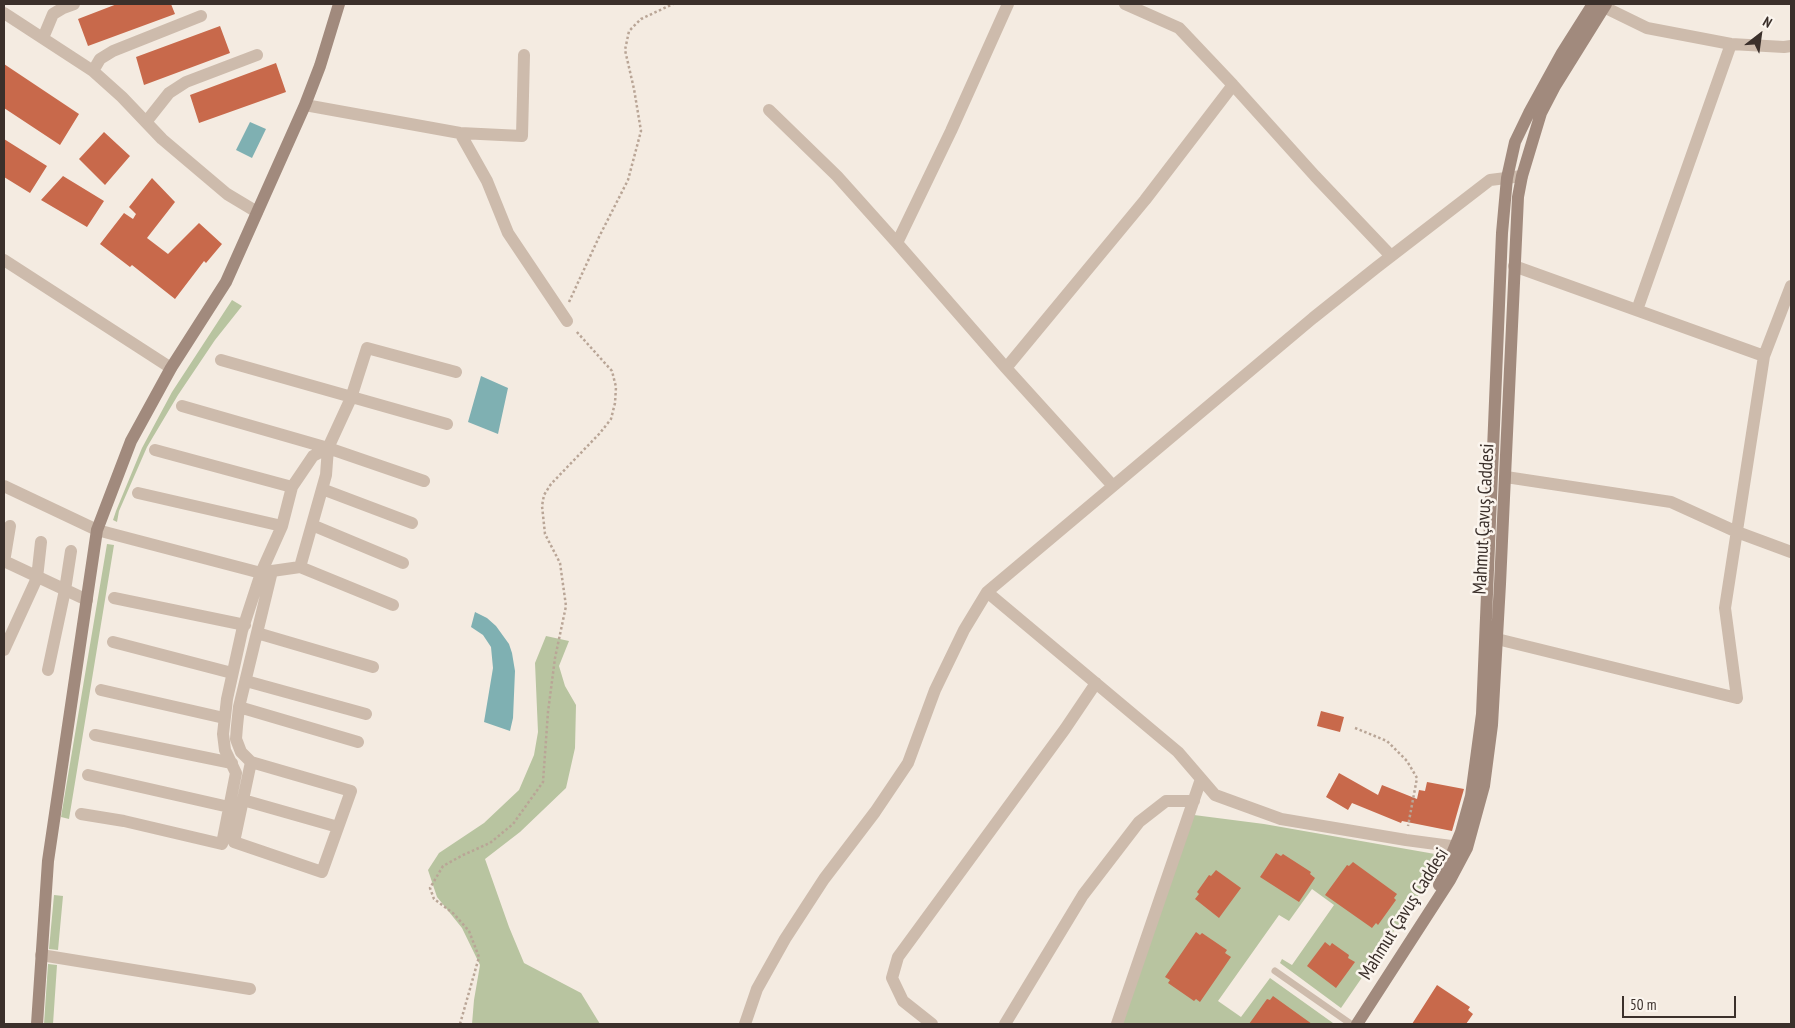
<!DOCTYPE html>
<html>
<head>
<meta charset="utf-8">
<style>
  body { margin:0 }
  #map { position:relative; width:1795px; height:1028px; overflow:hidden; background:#f4ebe1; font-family:"PT Sans Narrow",sans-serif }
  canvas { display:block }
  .frame { position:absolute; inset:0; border:5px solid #3b302b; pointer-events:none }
  .north { position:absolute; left:1735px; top:10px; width:50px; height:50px; -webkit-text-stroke:4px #fbf5ee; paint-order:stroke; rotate:30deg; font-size:14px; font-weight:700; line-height:20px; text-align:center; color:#3b302b }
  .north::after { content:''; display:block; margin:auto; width:18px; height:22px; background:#3b302b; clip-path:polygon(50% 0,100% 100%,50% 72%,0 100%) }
  .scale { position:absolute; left:1622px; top:996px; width:114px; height:22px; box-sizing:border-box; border:2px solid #3b302b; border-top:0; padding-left:6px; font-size:15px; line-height:18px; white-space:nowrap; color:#3b302b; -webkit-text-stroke:4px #fbf5ee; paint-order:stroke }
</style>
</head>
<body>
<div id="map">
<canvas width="1795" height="1028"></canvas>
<div class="frame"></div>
<div class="north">N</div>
<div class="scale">50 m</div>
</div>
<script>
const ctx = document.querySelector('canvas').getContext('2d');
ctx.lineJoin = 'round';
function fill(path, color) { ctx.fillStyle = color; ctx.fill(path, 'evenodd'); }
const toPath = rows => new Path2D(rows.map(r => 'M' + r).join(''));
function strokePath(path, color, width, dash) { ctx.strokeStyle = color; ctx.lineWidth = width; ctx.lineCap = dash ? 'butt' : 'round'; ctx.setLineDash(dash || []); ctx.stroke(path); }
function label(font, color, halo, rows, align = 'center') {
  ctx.font = font + ' "PT Sans Narrow",sans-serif'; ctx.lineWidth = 5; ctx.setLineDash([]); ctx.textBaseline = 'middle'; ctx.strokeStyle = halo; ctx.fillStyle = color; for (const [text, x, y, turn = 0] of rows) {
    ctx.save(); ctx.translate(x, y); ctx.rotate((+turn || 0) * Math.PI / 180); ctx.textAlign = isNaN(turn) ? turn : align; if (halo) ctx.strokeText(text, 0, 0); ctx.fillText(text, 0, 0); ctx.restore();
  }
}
fill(toPath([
  [232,300,242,306,215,340,178,395,147,447,119,511,117,522,113,520,116,511,142,448,172,392],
  [107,544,114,545,69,819,61,817],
  [546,636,569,641,559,666,565,686,576,705,575,748,566,788,520,832,485,859,509,927,524,963,581,993,600,1024,472,1024,474,1000,480,965,462,928,437,897,428,870,439,853,484,823,519,790,534,755,538,732,535,663],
  [1194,815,1264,824,1435,854,1418,896,1341,1008,1280,963,1282,959,1292,965,1334,905,1312,889,1289,921,1279,915,1218,1001,1241,1017,1270,978,1333,1023,1332,1024,1122,1024],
  [54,895,63,896,58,950,49,949],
  [48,964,57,965,53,1024,44,1024]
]), '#b8c4a0');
fill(toPath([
  [250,122,266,129,252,158,236,150],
  [481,376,508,388,498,434,468,422],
  [475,612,487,618,496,626,509,644,512,653,515,671,513,718,510,731,484,722,493,668,491,647,483,635,471,627]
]), '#7fb0b2');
fill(toPath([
  [117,4,171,4,175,14,88,46,78,19],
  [220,26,230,53,144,85,136,57],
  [276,63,286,92,199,123,190,95],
  [4,64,79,114,60,145,4,108],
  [104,132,130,156,105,185,79,159],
  [4,139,47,166,30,193,4,177],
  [63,176,104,201,87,227,41,200],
  [152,178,175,202,147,238,168,254,199,223,222,244,206,263,204,261,175,299,132,265,130,267,100,244,124,213,133,219,136,214,129,207],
  [1321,711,1344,717,1340,732,1317,726],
  [1339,773,1378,795,1382,785,1417,799,1419,790,1425,791,1427,782,1464,789,1452,831,1402,821,1401,823,1352,803,1348,810,1326,797],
  [1276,853,1281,856,1283,854,1311,872,1310,874,1315,878,1299,902,1260,877],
  [1353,862,1397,894,1394,898,1396,900,1378,925,1376,923,1372,928,1325,895,1347,865,1349,866],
  [1216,870,1241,888,1219,918,1195,899,1199,894,1197,892,1209,875,1211,876],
  [1196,932,1200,935,1202,933,1227,950,1225,953,1231,957,1200,1002,1196,999,1194,1001,1168,983,1170,980,1165,977],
  [1325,942,1330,946,1332,943,1349,955,1348,958,1355,962,1336,988,1307,966],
  [1437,985,1470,1007,1468,1010,1473,1014,1466,1024,1412,1024],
  [1273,996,1312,1024,1249,1024,1267,999,1270,1000]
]), '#c8694b');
strokePath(toPath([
  [569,302,599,237,628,180,641,131,634,89,625,50,629,31,641,19,673,4],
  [1355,728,1387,741,1407,761,1417,778,1408,826],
  [460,1024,479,957,469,931,454,914,434,899,430,888,443,866,463,855,490,843,513,824,543,782,548,712,555,658,566,606,560,563,545,534,542,506,544,495,551,484,600,433,611,419,615,403,616,387,612,371,576,331]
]), '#b9a596', 2.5, [2.5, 2.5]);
strokePath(toPath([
  [1275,971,1351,1024]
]), '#cdbbac', 7);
strokePath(toPath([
  [1125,4,1179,28,1233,85,1315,176,1391,256],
  [1604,7,1647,28,1731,44,1784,47,1791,46],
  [4,13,93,71,122,97,162,139,227,194,257,212],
  [43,38,53,14,63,8,74,4],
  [93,71,100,59,113,51,201,16],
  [305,105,460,133,522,136,524,55],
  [769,110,837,176,897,243,1006,368,1113,486],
  [146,122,169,93,186,82,257,55],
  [460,133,487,181,508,233,567,321],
  [897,243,951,131,1008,4],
  [4,260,171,368],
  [1514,266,1764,356,1791,286],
  [1637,310,1731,44],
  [221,360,447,424],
  [1006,368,1145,200,1233,85],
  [182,406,328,448,424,481],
  [155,450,292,487],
  [1506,477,1671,502,1737,532,1791,552],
  [4,486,97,530,261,573],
  [322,489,412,523],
  [138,493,282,526],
  [312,525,403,563],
  [4,561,87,600],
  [4,562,10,526],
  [300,567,393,605],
  [987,592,1178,752,1215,795,1281,819,1406,840,1466,848],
  [114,598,245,625],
  [257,633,373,667],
  [1497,639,1737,698,1725,608,1764,356],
  [113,642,232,673],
  [4,650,37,578,41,542],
  [48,670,65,590,71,551],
  [246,681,366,714],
  [101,690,224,718],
  [239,707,358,742],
  [95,735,232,763],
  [251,762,351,791,322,872,234,842,251,762,241,752,236,739,237,726,239,707,272,571,300,567,326,475,328,448,351,398,367,348,456,372],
  [88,775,229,807],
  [243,800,338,827],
  [81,814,124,821,222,844,236,773,225,750,223,734,227,699,242,631,261,573,282,526,292,487,313,456,328,448],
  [41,955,250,989],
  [745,1024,757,989,785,939,824,879,875,812,908,763,935,690,964,630,987,592,1313,318,1377,267,1490,180,1522,176],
  [932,1024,903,1001,892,978,898,957,1065,729,1096,683],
  [1005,1024,1083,895,1139,822,1166,801,1194,801],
  [1117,1024,1201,779]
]), '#cdbbac', 12);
strokePath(toPath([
  [1439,885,1461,832,1471,796,1482,714,1502,233,1507,178,1515,142,1529,113,1562,53,1593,4],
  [37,1024,48,861,97,530,131,441,171,368,226,282,305,105,320,66,339,4],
  [1357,1024,1450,880,1467,848,1484,786,1492,725,1500,584,1518,197,1522,176,1541,113,1555,86,1606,4]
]), '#a18a7d', 12);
label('19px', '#3b302b', '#fbf5ee', [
  ["Mahmut Çavuş Caddesi",1484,519,-87],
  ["Mahmut Çavuş Caddesi",1404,914,-58]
]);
</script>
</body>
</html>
